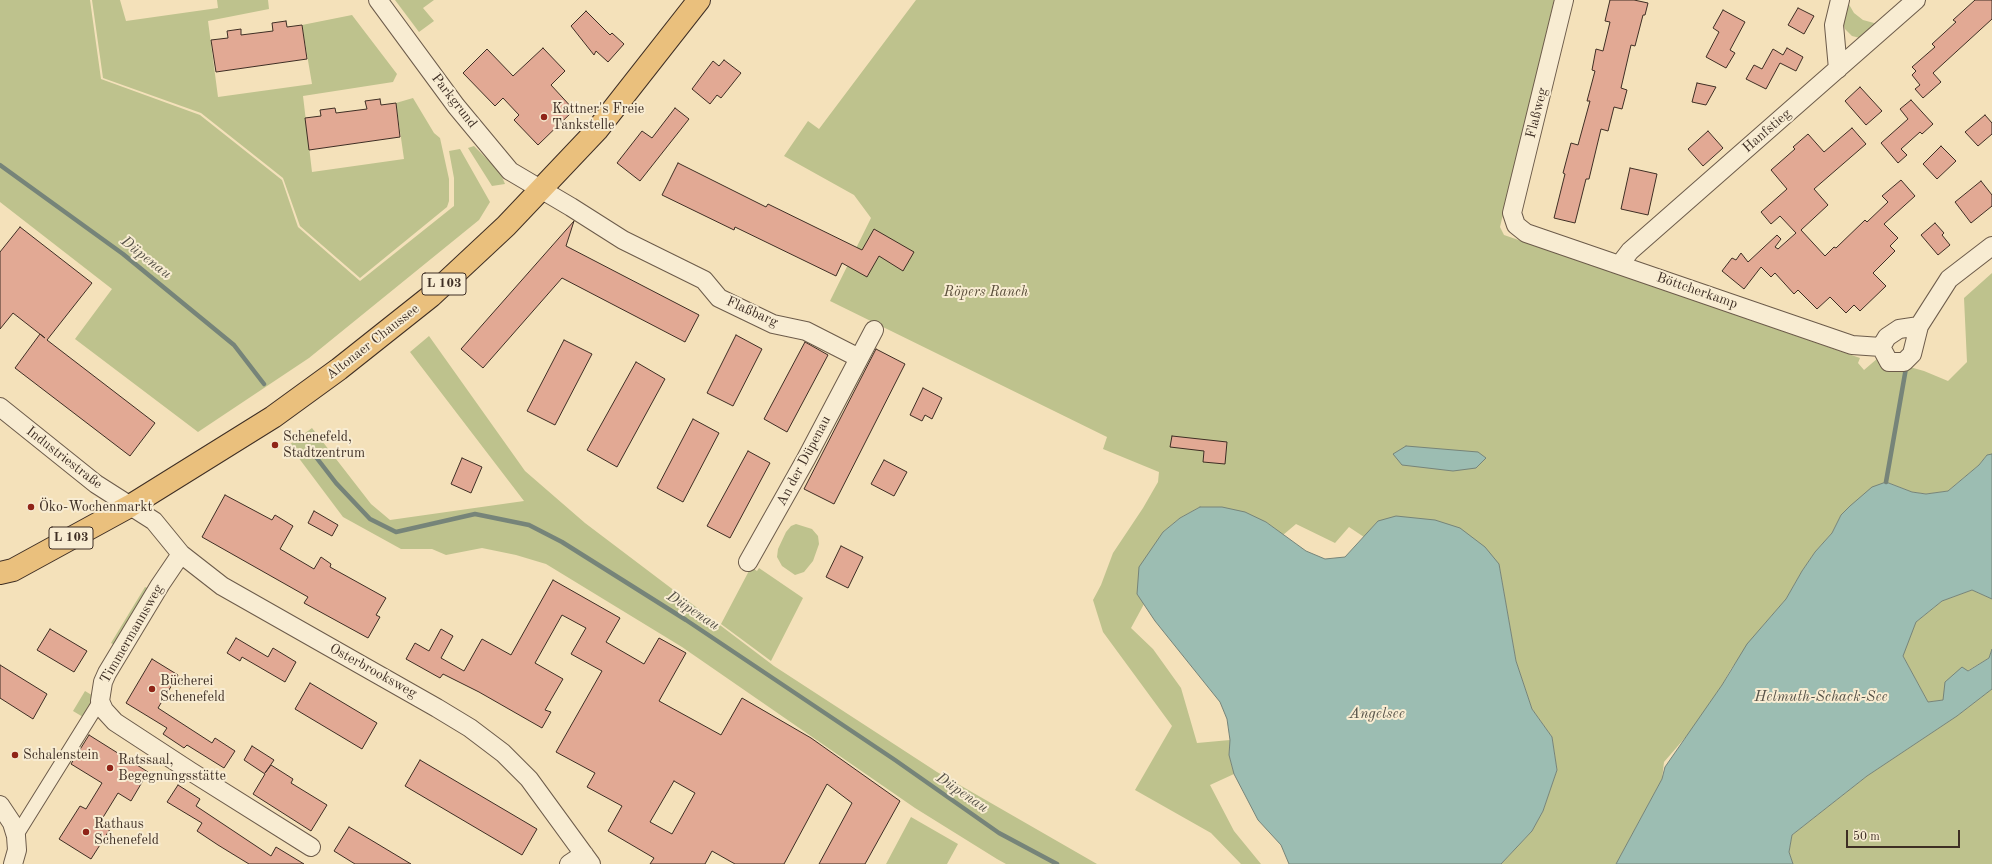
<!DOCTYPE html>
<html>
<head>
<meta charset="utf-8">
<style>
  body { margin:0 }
  #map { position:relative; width:1992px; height:864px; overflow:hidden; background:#f4e1ba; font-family:"Old Standard TT",serif }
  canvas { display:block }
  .scale { position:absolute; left:1846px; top:830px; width:114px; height:18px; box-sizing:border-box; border:2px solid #3e2e24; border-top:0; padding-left:5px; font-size:12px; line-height:14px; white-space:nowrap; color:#3e2e24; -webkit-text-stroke:3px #f8ecd2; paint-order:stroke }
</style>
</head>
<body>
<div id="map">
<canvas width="1992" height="864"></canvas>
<div class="scale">50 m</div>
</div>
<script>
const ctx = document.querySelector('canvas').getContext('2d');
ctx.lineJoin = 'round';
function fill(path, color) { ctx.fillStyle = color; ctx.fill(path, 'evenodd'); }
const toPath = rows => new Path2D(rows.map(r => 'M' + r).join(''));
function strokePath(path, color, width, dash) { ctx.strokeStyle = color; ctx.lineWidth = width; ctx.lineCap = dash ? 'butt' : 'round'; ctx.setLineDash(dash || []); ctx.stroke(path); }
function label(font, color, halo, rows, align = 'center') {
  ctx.font = font + ' "Old Standard TT",serif'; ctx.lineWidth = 4; ctx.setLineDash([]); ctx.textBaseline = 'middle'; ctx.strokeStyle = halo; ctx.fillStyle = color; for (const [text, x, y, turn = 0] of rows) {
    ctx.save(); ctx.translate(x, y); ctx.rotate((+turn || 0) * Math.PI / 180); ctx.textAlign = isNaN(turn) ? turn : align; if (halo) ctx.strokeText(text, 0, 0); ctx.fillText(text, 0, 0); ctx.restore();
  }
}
fill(toPath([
  [0,0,90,0,101,79,200,115,282,180,298,227,360,281,454,206,454,178,449,151,460,149,490,202,479,220,309,358,198,432,75,339,112,289,0,202],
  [92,0,120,0,126,21,218,8,217,0,268,0,269,9,208,21,218,97,312,84,302,25,352,15,397,74,393,82,303,96,312,172,404,159,396,103,413,98,434,133,440,138,449,179,449,201,447,207,360,278,300,226,283,178,201,113,103,78],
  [395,0,434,0,423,8,434,21,419,32],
  [916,0,1554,0,1500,227,1504,235,1860,358,1858,363,1864,370,1878,358,1924,371,1948,381,1967,362,1964,298,1992,273,1992,454,1987,455,1979,465,1948,491,1926,494,1912,492,1886,482,1841,515,1832,533,1815,552,1802,571,1786,599,1762,627,1731,669,1722,685,1690,732,1664,762,1662,779,1616,864,1501,864,1532,831,1543,811,1557,770,1552,737,1532,709,1516,661,1499,564,1378,521,1364,537,1349,527,1335,543,1296,524,1283,535,1266,522,1200,507,1180,518,1163,532,1137,594,1144,604,1131,628,1153,649,1181,688,1197,743,1230,740,1229,755,1234,774,1210,785,1234,831,1261,864,1241,864,1211,833,1135,790,1172,726,1103,632,1093,600,1101,585,1113,553,1143,508,1158,482,1159,472,1103,449,1107,437,830,301,871,218,854,195,784,156,808,121,819,129],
  [1847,1,1854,13,1863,20,1874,23,1883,22,1860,38,1852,36,1845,29,1842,20],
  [474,146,500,172,505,184,492,186,468,148],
  [429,336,525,471,585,523,774,666,937,772,1097,864,1006,864,997,859,915,808,682,647,546,564,516,555,482,548,446,555,432,549,401,549,343,517,289,445,312,428,371,504,390,520,524,501,410,352],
  [796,524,812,529,818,536,819,544,813,561,804,572,795,575,782,566,777,557,778,549,786,532,791,526],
  [751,567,757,571,759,568,803,598,771,661,721,624],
  [145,587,150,589,116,646,111,643],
  [1972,590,1992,599,1992,649,1989,658,1967,671,1943,700,1928,702,1903,656,1907,642,1916,622,1942,601],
  [1992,689,1992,864,1793,864,1789,852,1792,835,1867,776,1957,716],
  [85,691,95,697,83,717,73,711],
  [911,817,958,844,947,864,886,864]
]), '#bec28d');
const water = toPath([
  [1406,446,1478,452,1486,458,1476,468,1453,471,1402,465,1393,454,1406,446],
  [1992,454,1992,599,1972,590,1942,601,1916,622,1903,656,1928,702,1943,700,1945,682,1962,667,1968,671,1989,658,1992,649,1992,689,1957,716,1867,776,1792,835,1789,852,1793,864,1616,864,1662,779,1665,767,1722,685,1747,644,1786,599,1802,571,1815,552,1832,533,1841,515,1850,506,1872,487,1886,482,1912,492,1926,494,1948,491,1979,465,1987,455,1992,454],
  [1200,507,1222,507,1245,512,1266,522,1306,551,1325,559,1345,557,1378,521,1396,516,1435,520,1460,528,1485,547,1499,564,1516,661,1532,709,1552,737,1557,770,1543,811,1532,831,1501,864,1289,864,1281,845,1258,820,1234,774,1229,755,1230,740,1227,719,1220,702,1155,621,1137,594,1139,567,1163,532,1180,518,1200,507]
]);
fill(water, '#9cbdb2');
strokePath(water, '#768479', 1);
strokePath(toPath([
  [0,165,123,254,234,345,264,384],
  [309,448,336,483,370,519,396,532,475,514,529,525,562,542,686,620,895,760,999,833,1057,864],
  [1886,482,1906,368]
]), '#768479', 4.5);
const building = toPath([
  [1610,0,1634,0,1648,3,1645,15,1643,15,1635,46,1631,45,1621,88,1627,90,1622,109,1614,107,1608,131,1601,129,1589,179,1586,179,1575,223,1554,218,1565,174,1563,173,1571,143,1578,145,1590,101,1587,101,1595,71,1592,70,1596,49,1603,51,1610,22,1605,21,1610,0],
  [1975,0,1992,0,1992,19,1933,73,1941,82,1923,98,1915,89,1920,85,1912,75,1916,71,1912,67,1935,47,1932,44,1956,22,1953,20,1975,0],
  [1798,8,1814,16,1804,34,1788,25,1798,8],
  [1723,10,1745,22,1730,50,1735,53,1726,68,1706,57,1719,32,1713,28,1723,10],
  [586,11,610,35,612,33,624,44,608,62,596,51,594,55,571,26,586,11],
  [286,21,287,27,302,25,307,59,216,72,211,40,228,38,227,31,241,29,241,35,273,31,272,23,286,21],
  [543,48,565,71,551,85,574,110,538,145,514,120,519,115,503,98,495,106,463,73,487,49,513,76,543,48],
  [1787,48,1803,57,1796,71,1780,63,1766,89,1746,79,1754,65,1762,69,1773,49,1783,55,1787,48],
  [724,60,741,73,721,98,717,95,710,104,692,89,713,61,719,66,724,60],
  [1697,83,1716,87,1706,105,1692,102,1697,83],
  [1860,87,1882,111,1866,125,1845,101,1860,87],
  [380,99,381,105,396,103,400,137,309,150,305,118,321,116,320,110,335,108,336,113,367,109,365,101,380,99],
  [1911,100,1933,124,1922,134,1920,132,1901,149,1907,155,1898,163,1881,143,1908,119,1900,109,1911,100],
  [675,108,689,119,640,181,617,163,642,131,652,138,675,108],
  [1985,115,1992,123,1992,134,1978,146,1965,132,1985,115],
  [1852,128,1866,144,1814,189,1828,205,1801,230,1825,256,1834,247,1836,248,1865,220,1867,222,1888,202,1882,196,1901,180,1915,196,1884,224,1898,238,1890,246,1895,251,1873,273,1886,286,1860,311,1854,305,1846,313,1830,297,1817,309,1798,290,1794,294,1775,273,1771,277,1761,267,1744,289,1722,271,1732,258,1736,260,1741,253,1748,262,1777,235,1781,239,1775,247,1778,249,1796,233,1780,216,1771,224,1761,212,1787,189,1771,170,1795,149,1793,147,1808,134,1824,152,1852,128],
  [1708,131,1723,148,1703,166,1688,149,1708,131],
  [1941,146,1956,161,1937,179,1923,164,1941,146],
  [678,163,766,207,768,204,862,250,874,229,914,252,903,271,879,256,867,277,842,263,836,276,735,227,734,230,662,195,678,163],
  [1630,168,1657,174,1648,215,1621,209,1630,168],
  [1981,181,1992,195,1992,206,1971,223,1955,202,1981,181],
  [574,221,566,246,699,315,685,342,562,278,483,368,461,349,574,221],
  [1935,223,1944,233,1942,235,1950,245,1938,255,1921,235,1935,223],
  [20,227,92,283,47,340,155,423,130,456,15,368,40,334,45,338,13,313,0,329,0,252,20,227],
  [736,335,762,349,733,406,707,393,736,335],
  [564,340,592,354,555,425,527,411,564,340],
  [805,342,828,355,787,432,764,419,805,342],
  [876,349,905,364,834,504,804,489,876,349],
  [636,362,665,379,617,467,587,450,636,362],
  [923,388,942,398,932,419,925,415,922,421,910,415,923,388],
  [693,419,719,433,683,502,657,488,693,419],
  [1172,436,1227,442,1225,464,1203,462,1204,451,1170,447,1172,436],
  [748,451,770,463,730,538,707,526,748,451],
  [462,458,482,467,471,493,451,484,462,458],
  [884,460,907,472,894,496,871,484,884,460],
  [225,495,272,520,275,515,293,526,280,549,314,569,321,557,331,564,330,567,386,598,376,615,380,617,368,638,304,603,308,597,202,537,225,495],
  [314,511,338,525,332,536,308,523,314,511],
  [841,546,863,557,848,588,826,577,841,546],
  [553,580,620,618,606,642,644,664,659,638,686,653,659,701,721,735,742,698,811,738,900,801,865,864,819,864,852,803,827,784,784,864,735,864,712,851,705,864,650,864,654,858,608,831,622,806,587,787,595,773,556,752,602,671,571,654,586,628,562,615,535,663,563,679,545,710,551,712,542,728,479,692,443,674,440,678,406,659,415,643,429,651,441,629,453,636,441,658,464,671,482,639,511,655,553,580],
  [674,781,695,793,672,834,650,822,674,781],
  [50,629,87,651,74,672,37,650,50,629],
  [236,638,268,657,273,648,296,662,285,682,242,657,240,661,227,653,236,638],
  [152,659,178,675,158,708,212,743,215,738,235,751,224,768,187,745,184,748,163,734,167,728,126,703,152,659],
  [0,665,47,694,33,719,0,698,0,665],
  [310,683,377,723,362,749,295,709,310,683],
  [89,735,148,772,131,801,118,793,102,819,112,826,91,859,59,839,80,806,86,809,102,783,71,764,89,735],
  [252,746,274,760,265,773,271,765,293,779,291,783,327,805,311,831,253,794,265,774,244,760,252,746],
  [420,760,537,829,522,855,405,786,420,760],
  [178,785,200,799,196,806,271,856,276,847,304,864,249,864,218,845,197,831,202,823,167,802,178,785],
  [349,827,371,840,411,864,355,864,334,851,349,827]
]);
fill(building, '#e2a994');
strokePath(building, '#3e2e24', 1);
const pedestrian = toPath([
  [16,836,100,701]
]);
const minor = toPath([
  [378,0,456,106,510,171,571,207,623,240,704,280,719,298,773,324,806,331,859,358],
  [1564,0,1512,213,1516,225,1526,233,1852,345,1881,347],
  [1838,69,1834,25,1840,0],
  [1620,264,1630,251,1916,0],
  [1919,326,1899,329,1887,337,1881,347,1889,362,1904,362,1912,354,1919,326,1949,279,1992,246],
  [0,407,96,484,154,521,181,554,222,586,437,708,470,728,503,753,529,779,591,864],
  [181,554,160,585,107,673,103,682,100,701,104,710,115,722,190,771,311,847],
  [748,562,806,459,874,330],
  [0,805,12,823,16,836,17,850,13,864],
  [569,864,584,854]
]);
const primary = toPath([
  [0,573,13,570,130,506,273,417,339,369,431,296,506,226,597,130,699,0]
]);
strokePath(pedestrian, '#6c5b4a', 15);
strokePath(minor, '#6c5b4a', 20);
strokePath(primary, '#3e2e24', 24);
strokePath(pedestrian, '#f8ecd2', 13);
strokePath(minor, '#f8ecd2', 18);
strokePath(primary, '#eac07d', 22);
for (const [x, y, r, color] of [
  [544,117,4,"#8f2418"],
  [275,445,4,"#8f2418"],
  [31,507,4,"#8f2418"],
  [152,689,4,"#8f2418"],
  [15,755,4,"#8f2418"],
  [110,768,4,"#8f2418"],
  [86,832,4,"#8f2418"]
]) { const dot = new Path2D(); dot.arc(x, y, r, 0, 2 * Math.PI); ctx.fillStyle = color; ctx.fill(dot); strokePath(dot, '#f8ecd2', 1.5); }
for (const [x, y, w] of [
  [444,284,44],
  [71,538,44]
]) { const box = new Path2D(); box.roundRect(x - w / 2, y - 11, w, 22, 3); ctx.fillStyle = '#f8ecd2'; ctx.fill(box); strokePath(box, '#3e2e24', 1); }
label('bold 13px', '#3e2e24', null, [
  ["L 103",444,284],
  ["L 103",71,538]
]);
label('14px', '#3e2e24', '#f8ecd2', [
  ["Parkgrund",454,101,52],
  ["Flaßweg",1537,113,-76],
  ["Hanfstieg",1767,131,-41],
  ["Böttcherkamp",1697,291,19],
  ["Flaßbarg",752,312,24],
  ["Altonaer Chaussee",373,342,-38],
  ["Industriestraße",64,458,38],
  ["An der Düpenau",804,461,-62],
  ["Timmermannsweg",132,634,-60],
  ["Osterbrooksweg",373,671,29]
]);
label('14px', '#3e2e24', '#f8ecd2', [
  ["Kattner's Freie",552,109],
  ["Tankstelle",552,125],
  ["Schenefeld,",283,437],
  ["Stadtzentrum",283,453],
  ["Öko-Wochenmarkt",39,507],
  ["Bücherei",160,681],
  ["Schenefeld",160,697],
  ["Schalenstein",23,755],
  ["Ratssaal,",118,760],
  ["Begegnungsstätte",118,776],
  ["Rathaus",94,824],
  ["Schenefeld",94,840]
], 'left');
label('italic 14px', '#584c39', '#f8ecd2', [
  ["Röpers Ranch",986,292]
]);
label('italic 15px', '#565248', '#f8ecd2', [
  ["Düpenau",146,258,38],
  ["Düpenau",693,611,33],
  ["Helmuth-Schack-See",1821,697],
  ["Angelsee",1377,714],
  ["Düpenau",962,793,34]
]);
</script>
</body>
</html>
